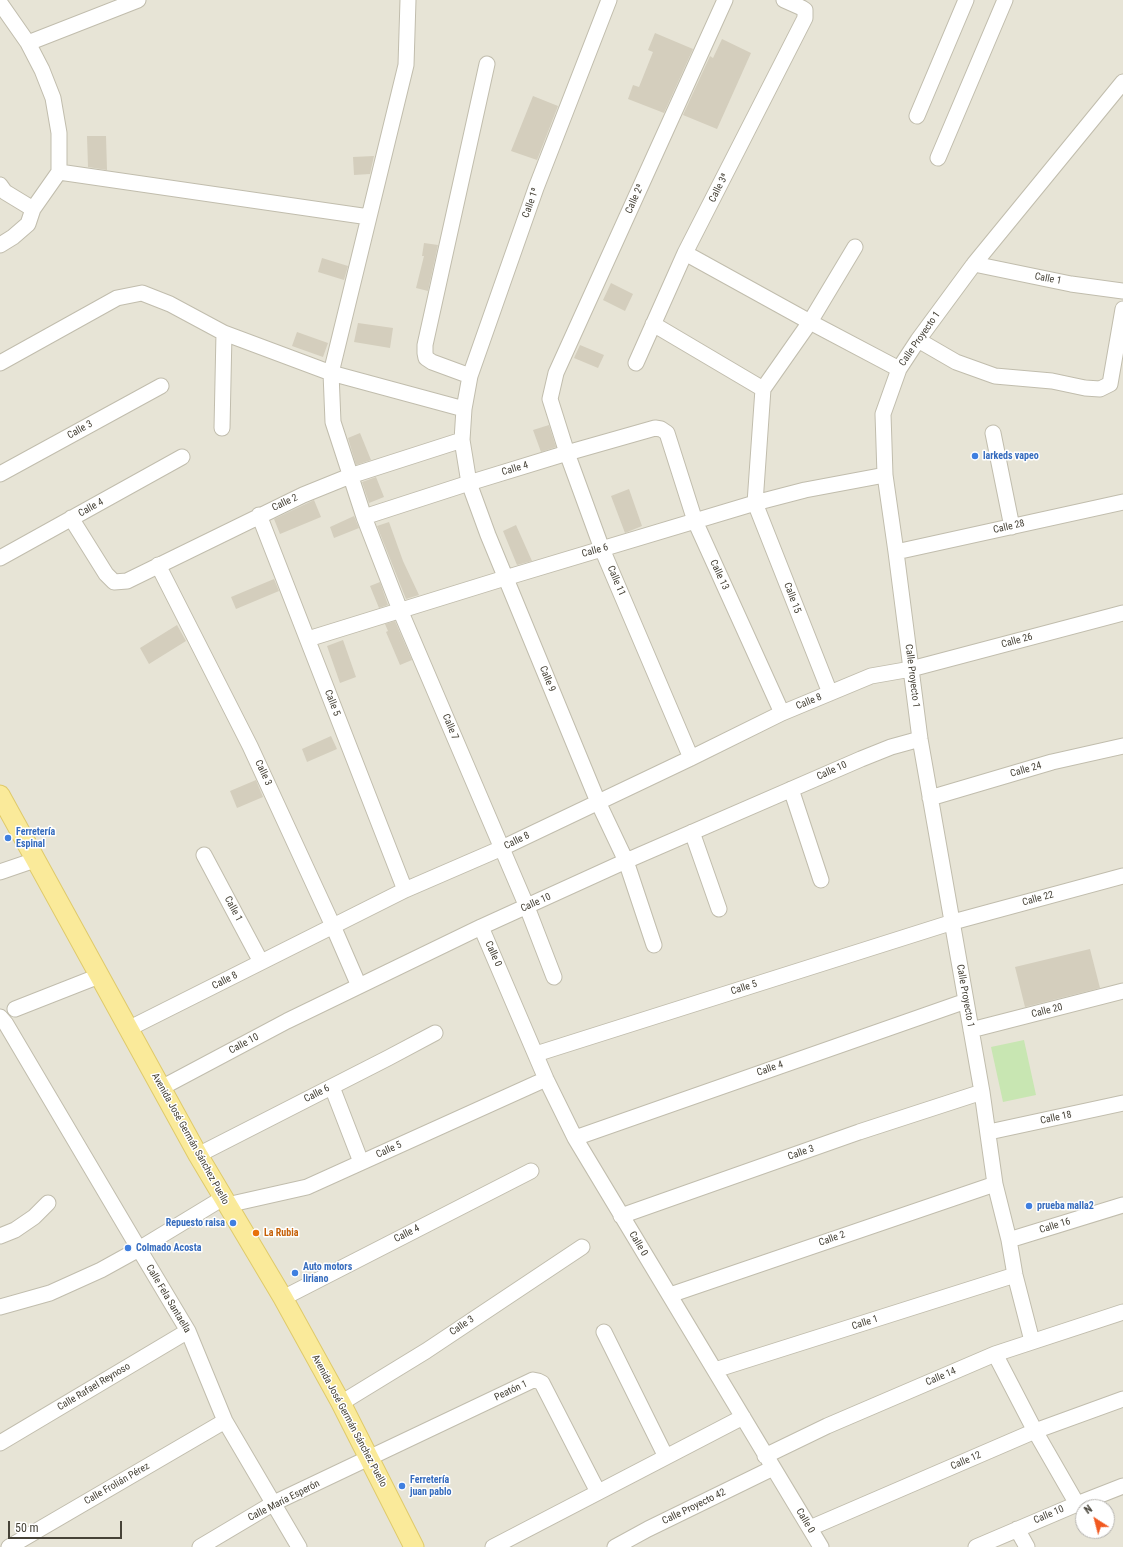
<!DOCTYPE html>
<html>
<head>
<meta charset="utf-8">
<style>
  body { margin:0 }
  #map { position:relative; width:1123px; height:1547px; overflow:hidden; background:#f3f1e8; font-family:"Roboto Condensed",sans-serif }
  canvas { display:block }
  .north { position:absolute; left:1075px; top:1499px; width:40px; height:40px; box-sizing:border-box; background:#fff; border:1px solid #b5b3af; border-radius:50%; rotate:324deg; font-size:11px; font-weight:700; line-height:16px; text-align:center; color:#464237 }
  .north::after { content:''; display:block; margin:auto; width:14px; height:18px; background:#f15920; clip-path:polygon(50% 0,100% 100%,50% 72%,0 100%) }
  .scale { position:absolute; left:8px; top:1521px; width:114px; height:18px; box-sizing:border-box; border:2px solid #464237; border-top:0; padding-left:5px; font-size:12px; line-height:14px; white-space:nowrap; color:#464237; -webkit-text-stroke:3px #fff; paint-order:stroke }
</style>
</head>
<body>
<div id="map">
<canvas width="1123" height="1547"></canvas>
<div class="north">N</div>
<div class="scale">50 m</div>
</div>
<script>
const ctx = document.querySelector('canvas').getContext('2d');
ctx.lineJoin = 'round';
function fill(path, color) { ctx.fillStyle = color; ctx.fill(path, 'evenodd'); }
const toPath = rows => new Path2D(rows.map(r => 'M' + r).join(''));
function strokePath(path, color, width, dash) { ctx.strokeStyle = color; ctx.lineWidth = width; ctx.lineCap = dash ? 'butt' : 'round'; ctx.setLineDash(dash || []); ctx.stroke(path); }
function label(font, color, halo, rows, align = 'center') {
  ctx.font = font + ' "Roboto Condensed",sans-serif'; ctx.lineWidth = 3; ctx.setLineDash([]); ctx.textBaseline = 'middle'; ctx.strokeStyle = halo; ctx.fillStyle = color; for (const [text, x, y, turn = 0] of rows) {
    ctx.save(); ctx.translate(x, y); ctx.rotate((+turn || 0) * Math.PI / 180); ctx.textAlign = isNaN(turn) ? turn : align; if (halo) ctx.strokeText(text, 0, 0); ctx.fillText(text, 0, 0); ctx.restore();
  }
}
fill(toPath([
  [0,0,1123,0,1123,1547,0,1547],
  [1083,1507,1107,1507,1107,1531,1083,1531]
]), '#e7e4d6');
fill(toPath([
  [1024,1040,1036,1095,1003,1102,991,1047]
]), '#c8e6b2');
fill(toPath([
  [655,33,693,49,664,113,628,99,633,85,639,87,653,52,648,50],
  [722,39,751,53,717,129,683,115,710,56,713,58],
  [533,96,558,106,537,160,511,151],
  [87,136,106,136,107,170,88,167],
  [374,156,370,174,354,175,353,157],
  [424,243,438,245,428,291,416,288,424,256,422,256],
  [322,258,348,266,344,280,318,272],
  [611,283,633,294,625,311,603,300],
  [358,323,393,328,390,348,354,342],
  [297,332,328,343,323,357,292,346],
  [580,345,604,355,598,368,574,358],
  [549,425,556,447,541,452,533,430],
  [360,433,371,460,356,465,348,438],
  [376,477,384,497,369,503,362,482],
  [629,489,642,526,625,533,611,496],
  [314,500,321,517,280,534,274,519],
  [354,516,359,528,334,538,330,527],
  [389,522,403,561,419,595,406,599,377,526],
  [516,525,532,561,517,565,503,531],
  [274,579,279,591,236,609,231,597],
  [380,582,388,605,379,608,370,586],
  [395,621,412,660,400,665,386,632,388,631,385,624],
  [177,625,186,641,149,664,140,648],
  [343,640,356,677,340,683,327,646],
  [331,736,337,749,307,762,302,749],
  [256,780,263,797,237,808,230,791],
  [1090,949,1100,988,1025,1007,1015,967]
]), '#d4cebd');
const minor = toPath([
  [408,0,406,65,331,373,333,422,364,517,400,610,527,907,554,977],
  [609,0,536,188,470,376,464,409,462,440,469,483,488,535,598,802,626,861,654,945],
  [0,3,28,43,42,70,53,98,59,133,59,172,33,209,28,224,13,237,0,245],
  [28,43,138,0],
  [917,116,966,0],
  [938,158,1005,0],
  [59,172,369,217],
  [0,185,5,192,33,209],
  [685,253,810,322,899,369],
  [974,264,1071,284,1123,291],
  [653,324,763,389],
  [918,340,956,362,995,376,1052,381,1085,388,1100,389,1110,384,1123,309],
  [0,363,117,298,142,293,170,304,224,333,331,373,464,409],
  [636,363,685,253,805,18,805,10,802,8,784,0],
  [470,376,432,362,426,358,425,353,425,345,487,64],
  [222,428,224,333],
  [993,433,1012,527],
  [0,474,161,386],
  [259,515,405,890],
  [364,517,469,483,567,453,655,428,661,429,667,433,695,521,782,713],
  [71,518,106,574,114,582,127,581,303,495,350,476,462,440],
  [896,552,1123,502],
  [0,558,182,457],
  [158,565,250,746,333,926,359,986],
  [308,639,505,578,755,503,805,490,885,475],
  [830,693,755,503,763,389,810,322,855,247],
  [691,758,602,549,567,453,550,399,556,373,725,0],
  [791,789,821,880],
  [930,798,1052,762,1123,746],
  [692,832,719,909],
  [204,855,261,962],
  [0,872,35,860],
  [481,927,546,1079,575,1138,821,1547],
  [15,1009,99,976],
  [0,1017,6,1024,139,1249,188,1331,225,1421,299,1547],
  [128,1029,405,890,502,848,691,758,782,713,871,676,911,669,1123,613],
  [971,1030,1123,991],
  [536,1054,953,922,1123,876],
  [332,1087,361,1162],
  [161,1088,287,1021,481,927,626,861,861,759,891,747,920,739],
  [989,1132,1123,1103],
  [575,1138,966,1001],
  [198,1155,388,1058,435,1033],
  [227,1205,307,1187,546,1079],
  [621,1216,859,1132,982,1092],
  [0,1236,15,1230,34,1217,48,1203],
  [1009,1240,1123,1205],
  [670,1295,995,1184],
  [283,1298,531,1171],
  [0,1307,50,1293,101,1270,139,1249,223,1198],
  [604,1332,666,1457],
  [1032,1341,1015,1275,1009,1240,995,1184,982,1092,920,739,896,552,885,475,883,414,899,369,918,340,974,264,1123,82],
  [995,1354,1035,1431,1077,1504],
  [715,1370,1015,1275],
  [341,1403,426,1351,582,1247],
  [0,1443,188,1331],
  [765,1456,827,1426,995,1354,1123,1312],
  [810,1528,1035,1431,1123,1399],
  [1017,1529,1027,1547],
  [9,1547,225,1421],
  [200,1547,274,1503,533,1380,538,1381,542,1383,598,1492],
  [493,1547,743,1417],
  [615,1547,648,1529,773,1468],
  [976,1547,1077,1504,1123,1486]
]);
const major = toPath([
  [0,795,198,1155,283,1298,341,1403,414,1547]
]);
strokePath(minor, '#c1bdad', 17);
strokePath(major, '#dfca6a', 21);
strokePath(minor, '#fff', 15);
strokePath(major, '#faea9a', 19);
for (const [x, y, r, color] of [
  [975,456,4,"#3f7fe0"],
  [8,838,4,"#3f7fe0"],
  [1029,1206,4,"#3f7fe0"],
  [233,1223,4,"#3f7fe0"],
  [256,1233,4,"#e8710a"],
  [128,1248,4,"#3f7fe0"],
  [295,1273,4,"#3f7fe0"],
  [402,1486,4,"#3f7fe0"]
]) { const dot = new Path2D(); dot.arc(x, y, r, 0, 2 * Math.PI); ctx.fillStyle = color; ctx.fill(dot); strokePath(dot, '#fff', 1.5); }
label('10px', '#464237', '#fff', [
  ["Calle 3ª",719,188,-63],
  ["Calle 2ª",635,199,-66],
  ["Calle 1ª",531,203,-70],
  ["Calle 1",1048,279,11],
  ["Calle Proyecto 1",920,339,-55],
  ["Calle 3",80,430,-29],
  ["Calle 4",515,469,-17],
  ["Calle 2",285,503,-25],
  ["Calle 4",91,508,-29],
  ["Calle 28",1009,527,-13],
  ["Calle 6",595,551,-16],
  ["Calle 13",719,575,65],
  ["Calle 11",616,581,67],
  ["Calle 15",792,598,69],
  ["Calle 26",1017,641,-15],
  ["Calle Proyecto 1",912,676,83],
  ["Calle 9",547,679,68],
  ["Calle 8",809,702,-22],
  ["Calle 5",332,703,69],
  ["Calle 7",450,727,67],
  ["Calle 24",1026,770,-16],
  ["Calle 10",832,771,-24],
  ["Calle 3",263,773,65],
  ["Calle 8",517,841,-26],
  ["Calle 22",1038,899,-15],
  ["Calle 10",536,903,-24],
  ["Calle 1",233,909,62],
  ["Calle 0",493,954,66],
  ["Calle 8",225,981,-27],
  ["Calle 5",744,988,-18],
  ["Calle Proyecto 1",965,996,80],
  ["Calle 20",1047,1011,-14],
  ["Calle 10",244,1044,-28],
  ["Calle 4",770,1069,-19],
  ["Calle 6",317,1094,-27],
  ["Calle 18",1056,1118,-12],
  ["Avenida José Germán Sánchez Puello",190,1139,61],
  ["Calle 5",389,1150,-24],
  ["Calle 3",801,1153,-19],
  ["Calle 16",1055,1226,-17],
  ["Calle 4",407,1234,-27],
  ["Calle 2",832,1239,-19],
  ["Calle 0",638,1244,59],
  ["Calle Fela Santaella",168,1299,59],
  ["Calle 1",865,1323,-18],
  ["Calle 3",462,1326,-34],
  ["Calle 14",941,1377,-23],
  ["Calle Rafael Reynoso",94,1387,-31],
  ["Peatón 1",511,1391,-25],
  ["Avenida José Germán Sánchez Puello",349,1421,62],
  ["Calle 12",966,1461,-23],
  ["Calle Frolián Pérez",117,1484,-30],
  ["Calle María Esperón",284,1501,-27],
  ["Calle Proyecto 42",694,1507,-26],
  ["Calle 10",1049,1515,-23],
  ["Calle 0",805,1521,59]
]);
label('bold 10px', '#366cbe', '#fff', [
  ["larkeds vapeo",983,456],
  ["Ferretería",16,832],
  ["Espinal",16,844],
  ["prueba malla2",1037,1206],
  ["Repuesto raisa",225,1223,"right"],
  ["Colmado Acosta",136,1248],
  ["Auto motors",303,1267],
  ["liriano",303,1279],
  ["Ferretería",410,1480],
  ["juan pablo",410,1492]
], 'left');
label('bold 10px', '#c56008', '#fff', [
  ["La Rubia",264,1233]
], 'left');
</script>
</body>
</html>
